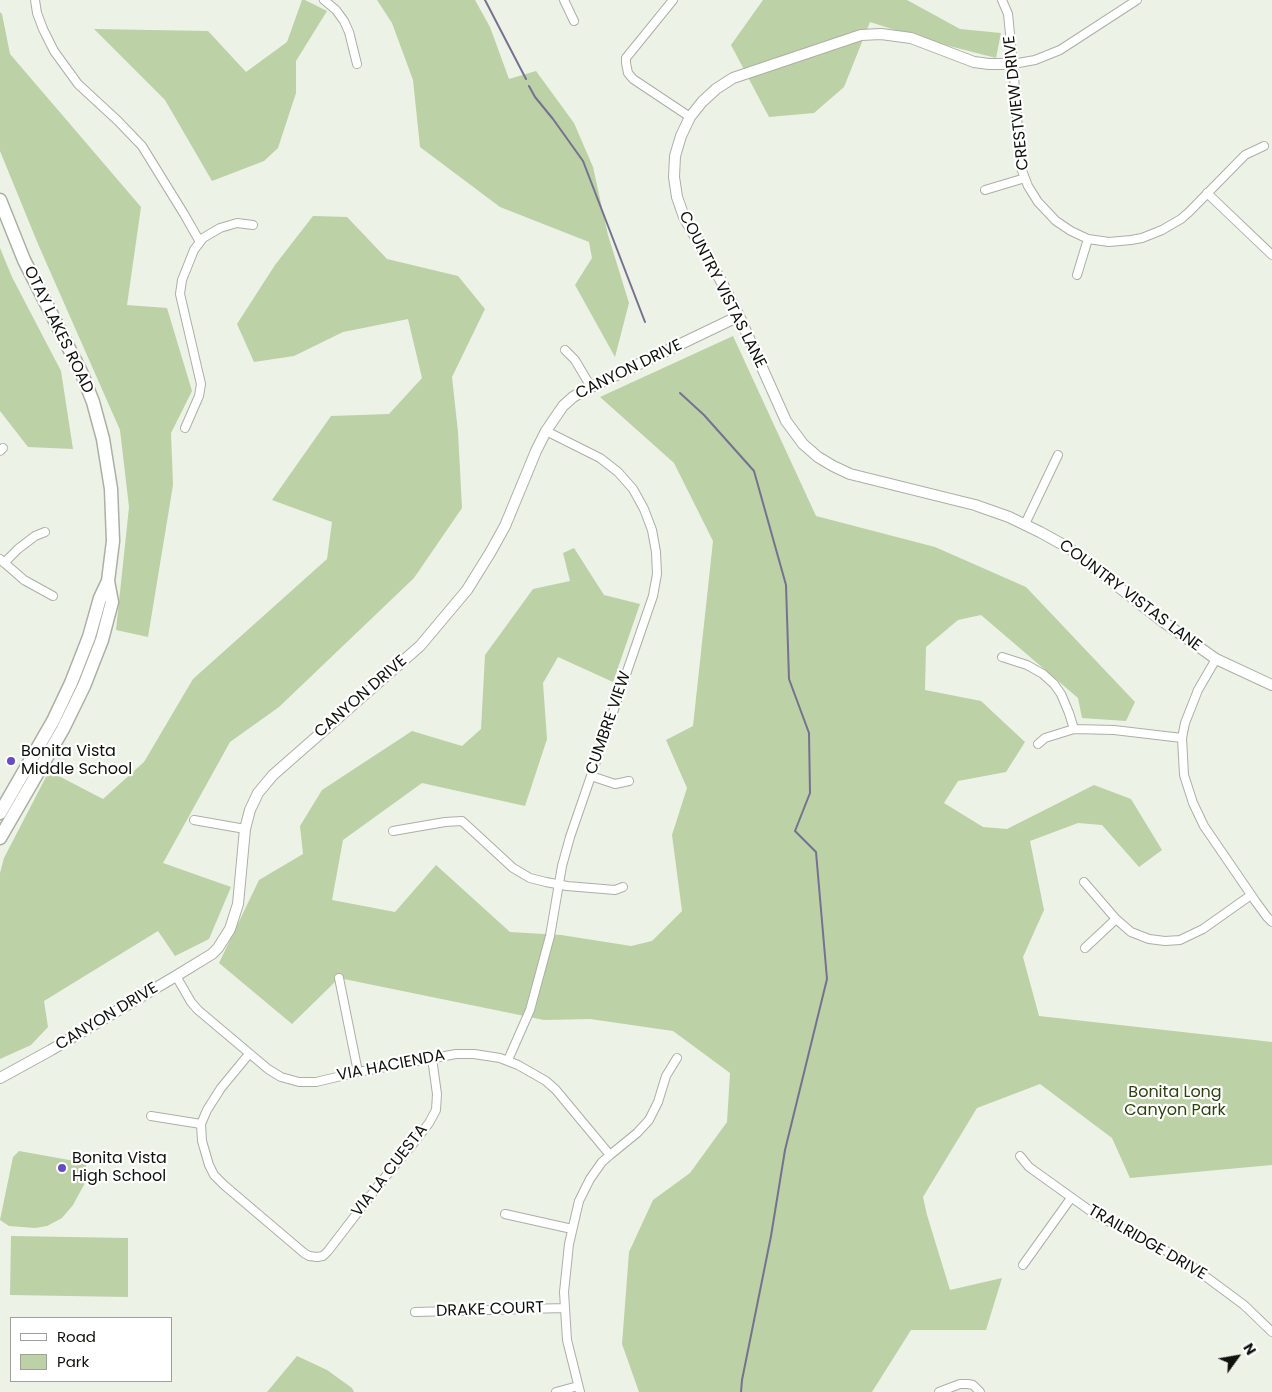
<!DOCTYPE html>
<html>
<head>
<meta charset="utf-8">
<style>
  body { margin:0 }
  #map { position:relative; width:1272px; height:1392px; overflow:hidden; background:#ecf2e6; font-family:Poppins,sans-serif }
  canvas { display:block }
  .legend { position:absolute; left:10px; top:1317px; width:162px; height:65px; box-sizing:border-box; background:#fff; border:1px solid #9fa09e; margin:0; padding:6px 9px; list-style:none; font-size:15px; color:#0f110d }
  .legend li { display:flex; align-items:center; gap:10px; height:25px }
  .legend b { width:25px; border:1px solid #9fa09e }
  .north { position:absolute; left:1212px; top:1332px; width:50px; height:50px; -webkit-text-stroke:4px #fff; paint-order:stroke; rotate:58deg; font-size:14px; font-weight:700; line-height:20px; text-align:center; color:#0f110d }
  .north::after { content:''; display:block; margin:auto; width:18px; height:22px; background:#0f110d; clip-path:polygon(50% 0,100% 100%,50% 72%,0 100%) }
</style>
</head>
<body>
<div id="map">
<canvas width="1272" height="1392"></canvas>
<ul class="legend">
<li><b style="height:6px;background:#fff"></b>Road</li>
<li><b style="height:14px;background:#bcd1a5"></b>Park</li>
</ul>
<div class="north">N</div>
</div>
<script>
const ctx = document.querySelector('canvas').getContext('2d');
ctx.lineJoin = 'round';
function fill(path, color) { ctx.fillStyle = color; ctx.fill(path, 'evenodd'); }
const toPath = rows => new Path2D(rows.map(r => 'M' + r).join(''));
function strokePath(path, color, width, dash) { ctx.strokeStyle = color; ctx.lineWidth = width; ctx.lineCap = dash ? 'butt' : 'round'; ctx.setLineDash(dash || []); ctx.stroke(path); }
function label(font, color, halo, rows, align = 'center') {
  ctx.font = font + ' Poppins,sans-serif'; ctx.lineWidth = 4.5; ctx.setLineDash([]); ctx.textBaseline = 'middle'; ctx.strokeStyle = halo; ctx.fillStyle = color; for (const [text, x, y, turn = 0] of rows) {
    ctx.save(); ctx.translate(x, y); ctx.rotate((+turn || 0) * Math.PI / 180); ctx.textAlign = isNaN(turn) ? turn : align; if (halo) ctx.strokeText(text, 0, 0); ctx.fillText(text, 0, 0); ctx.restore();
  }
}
fill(toPath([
  [302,0,305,0,327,11,296,61,296,93,278,148,264,161,212,181,165,100,94,29,208,31,246,72,287,42],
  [377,0,475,0,490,27,509,79,536,71,574,123,593,167,608,235,629,303,615,357,575,285,592,258,589,242,500,207,420,147,413,80,392,23],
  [763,0,907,0,960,29,1001,33,996,58,926,40,870,22,844,87,814,113,769,117,731,45],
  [0,12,2,14,10,54,141,207,127,305,167,308,192,391,171,433,173,485,148,637,116,630,129,507,120,430,38,244,0,151],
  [313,216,347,217,387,259,458,276,485,309,452,377,458,432,462,508,414,578,279,707,230,742,163,863,231,887,209,939,175,956,158,931,44,1001,48,1027,31,1045,0,1059,0,873,4,858,49,771,103,799,144,762,193,679,327,559,332,522,272,500,331,416,389,414,422,378,408,319,343,332,294,356,254,362,237,324,275,265],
  [0,248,12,277,61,371,73,449,28,447,0,411],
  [733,336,816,516,935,547,1026,587,1135,702,1126,721,1082,718,1078,698,981,615,958,620,926,647,925,690,981,701,1025,742,1006,772,958,781,944,803,983,827,1007,829,1094,785,1131,799,1162,850,1139,867,1102,825,1078,823,1030,841,1044,910,1023,957,1039,1016,1272,1042,1272,1165,1130,1178,1112,1138,1040,1084,977,1108,923,1197,927,1215,950,1290,1002,1278,986,1330,911,1330,872,1392,639,1392,622,1344,629,1252,653,1200,690,1173,727,1122,730,1073,673,1031,590,1019,544,1020,339,978,292,1024,219,963,259,880,303,854,300,826,322,790,412,731,462,746,481,729,485,655,533,589,570,581,563,553,574,548,604,595,640,604,613,682,558,657,543,683,547,739,525,806,422,783,343,840,332,900,395,912,436,865,510,932,561,935,631,946,652,941,682,911,672,835,687,788,666,740,693,726,713,541,674,463,600,397],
  [19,1151,86,1163,86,1181,73,1205,62,1218,47,1226,35,1228,9,1226,0,1220,13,1157],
  [11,1236,128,1238,128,1297,10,1295],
  [297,1356,327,1370,352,1388,354,1392,267,1392]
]), '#bcd1a5');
strokePath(toPath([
  [485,0,526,79],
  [529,86,535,97,553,119,583,161,645,322],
  [680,393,704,415,754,471,786,585,789,679,809,733,810,793,795,831,816,852,827,979,785,1150,771,1236,742,1380,741,1392]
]), '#747290', 2);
const minor = toPath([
  [35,0,37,13,43,29,54,51,78,84,118,121,142,146,184,214,200,242],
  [324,0,336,10,344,21,349,32,357,64],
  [564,0,574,21],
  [673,0,626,58,626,63,628,73,633,79,690,117],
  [1002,0,1008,14,1013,64,1021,168,1028,186,1038,202,1056,221,1071,231,1088,239,1109,242,1131,240,1142,238,1162,230,1181,219,1189,212,1245,155,1264,146],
  [1013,64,1035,60,1060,50,1137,0],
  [985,190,1025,178],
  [1207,193,1272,255],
  [1077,275,1088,239],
  [565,350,575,360,591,387],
  [185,428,199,396,201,384,180,294,182,280,194,250,203,238,220,228,237,223,253,225],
  [0,451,3,448],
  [1025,524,1058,455],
  [0,559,24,580,53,596],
  [4,563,18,549,35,536,45,532],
  [1002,657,1027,665,1043,674,1054,684,1061,694,1069,713,1074,729],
  [1216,659,1198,690,1185,723,1182,738,1184,775,1193,803,1204,826,1256,902,1267,917,1272,922],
  [1038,744,1045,738,1074,729,1114,730,1182,738],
  [591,776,615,784,629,781],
  [194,820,245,829],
  [393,831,445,822,462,821,513,868,530,878,546,882,567,886,615,890,623,887],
  [1084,882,1116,919,1131,932,1149,939,1165,941,1180,940,1203,929,1251,895],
  [1085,948,1116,919],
  [176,976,191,1002,198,1010,268,1069,281,1077,299,1082,316,1082,358,1072,456,1054,474,1054,500,1058,518,1065,546,1081,556,1090,610,1155],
  [339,978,358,1072],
  [249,1054,221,1088,207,1110,201,1124,202,1141,209,1165,214,1175,224,1185,304,1253,309,1256,317,1257,323,1256,328,1251,381,1182,412,1145,429,1123,436,1110,437,1094,432,1058],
  [508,1060,530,1010,550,936,562,866,570,837,653,596,657,574,656,552,652,530,644,509,633,489,618,472,600,458,546,431],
  [151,1116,201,1124],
  [1020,1156,1029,1167,1096,1215,1182,1259,1244,1305,1272,1332],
  [505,1214,572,1229],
  [1023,1265,1071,1198],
  [415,1312,564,1308],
  [556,1392,578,1386],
  [580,1392,567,1340,564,1292,569,1244,579,1201,590,1179,602,1162,610,1155,637,1133,649,1120,658,1102,666,1076,677,1058],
  [939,1392,960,1384,968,1384,973,1385,980,1392]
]);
const tertiary = toPath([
  [1013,64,989,64,974,62,911,38,881,34,861,35,733,78,716,89,702,102,690,117,681,136,675,156,674,177,677,197,684,217,720,279,739,316,786,421,803,444,818,457,833,466,850,474,975,505,1009,517,1040,532,1069,548,1162,621,1216,659,1272,685],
  [0,1078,51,1050,176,976,212,954,218,948,230,929,238,904,245,829,250,810,258,793,273,775,420,646,467,590,490,553,505,526,536,451,546,431,563,406,573,397,585,390,739,316]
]);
const primary = toPath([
  [0,200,24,260,82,374,93,402,103,439,111,489,113,541,108,581,100,598,89,637,71,683,53,721,0,813],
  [0,838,63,729,84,686,102,640,112,602,108,581]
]);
strokePath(minor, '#abb0a5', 10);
strokePath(tertiary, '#abb0a5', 12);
strokePath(primary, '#abb0a5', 15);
strokePath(minor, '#fff', 8);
strokePath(tertiary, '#fff', 10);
strokePath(primary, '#fff', 12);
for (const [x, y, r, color] of [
  [11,761,5,"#654cc5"],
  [62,1168,5,"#654cc5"]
]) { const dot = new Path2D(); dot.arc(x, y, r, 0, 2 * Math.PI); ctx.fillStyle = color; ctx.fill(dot); strokePath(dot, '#fff', 2); }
label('16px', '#0f110d', '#fff', [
  ["CRESTVIEW DRIVE",1017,103,-96],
  ["COUNTRY VISTAS LANE",722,290,63],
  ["OTAY LAKES ROAD",58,330,64],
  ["CANYON DRIVE",629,370,-26],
  ["COUNTRY VISTAS LANE",1130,596,37],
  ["CANYON DRIVE",361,697,-41],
  ["CUMBRE VIEW",609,723,-71],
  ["CANYON DRIVE",107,1017,-31],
  ["VIA HACIENDA",391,1066,-11],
  ["VIA LA CUESTA",390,1171,-52],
  ["TRAILRIDGE DRIVE",1147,1243,30],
  ["DRAKE COURT",490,1310,-2]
]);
label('16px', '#0f110d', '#fff', [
  ["Bonita Vista",21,752],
  ["Middle School",21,770],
  ["Bonita Vista",72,1159],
  ["High School",72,1177]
], 'left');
label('16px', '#2e4111', '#fff', [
  ["Bonita Long",1175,1093],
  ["Canyon Park",1175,1111]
]);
</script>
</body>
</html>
